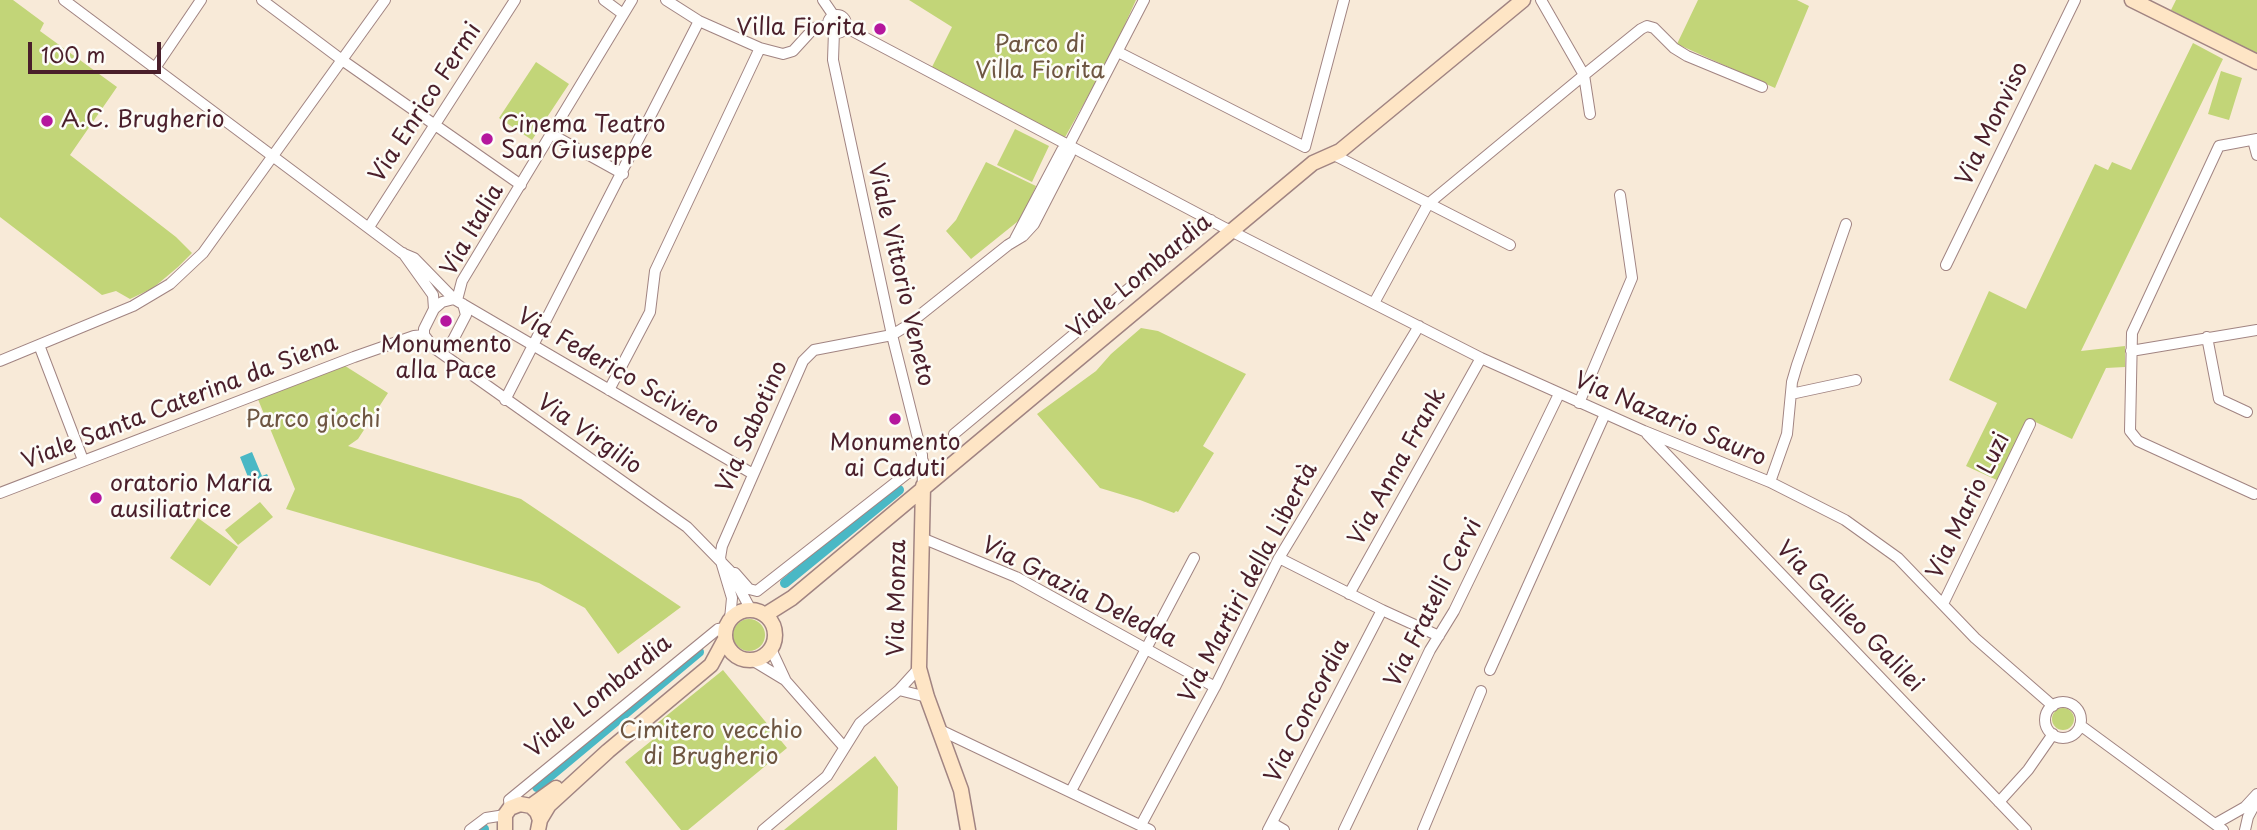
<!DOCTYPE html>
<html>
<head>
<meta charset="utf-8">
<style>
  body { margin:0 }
  #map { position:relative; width:2257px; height:830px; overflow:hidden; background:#f8ead8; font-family:"Playpen Sans",sans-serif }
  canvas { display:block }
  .scale { position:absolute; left:28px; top:42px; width:133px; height:32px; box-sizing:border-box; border:4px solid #4a1f2b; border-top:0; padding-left:9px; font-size:21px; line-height:24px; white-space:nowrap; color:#4a1f2b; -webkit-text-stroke:5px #fdfcf7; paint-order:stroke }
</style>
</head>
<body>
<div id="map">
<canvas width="2257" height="830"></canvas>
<div class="scale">100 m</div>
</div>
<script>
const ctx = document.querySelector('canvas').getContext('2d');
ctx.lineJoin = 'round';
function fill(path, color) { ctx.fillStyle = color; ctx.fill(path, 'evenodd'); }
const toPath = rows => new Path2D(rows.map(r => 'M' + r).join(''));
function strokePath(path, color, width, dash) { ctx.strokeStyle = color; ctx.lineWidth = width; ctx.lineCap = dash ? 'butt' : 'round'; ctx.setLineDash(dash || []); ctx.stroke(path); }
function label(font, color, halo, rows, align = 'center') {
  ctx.font = font + ' "Playpen Sans",sans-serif'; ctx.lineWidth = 5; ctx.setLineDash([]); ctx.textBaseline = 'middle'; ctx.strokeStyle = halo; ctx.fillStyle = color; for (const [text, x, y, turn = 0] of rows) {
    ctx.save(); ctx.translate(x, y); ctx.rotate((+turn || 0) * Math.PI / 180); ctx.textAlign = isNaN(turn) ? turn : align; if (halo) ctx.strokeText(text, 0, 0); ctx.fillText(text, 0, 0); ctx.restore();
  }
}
fill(toPath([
  [0,0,13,0,44,23,40,31,117,87,70,155,176,237,192,253,178,267,153,288,130,299,116,291,102,295,0,217],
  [909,0,1136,0,1111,55,1064,139,931,69,952,27],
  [1698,0,1797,0,1809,6,1775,88,1677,44],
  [2176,0,2257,0,2257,55,2171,10],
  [2193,43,2223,59,2081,351,2125,346,2125,367,2106,368,2072,439,2029,419,1999,481,1966,466,1997,403,1949,380,1989,291,2026,309,2095,164,2108,170,2112,162,2131,170],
  [536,62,569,84,532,140,499,118],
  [2221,71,2242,78,2229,120,2208,114],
  [1015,129,1049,146,1032,182,997,165],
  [986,162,1036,186,1022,218,971,259,946,231,956,220],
  [1141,328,1158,331,1246,374,1203,446,1214,453,1178,512,1176,511,1174,513,1140,500,1100,488,1037,414,1096,371,1111,354],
  [342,364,388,393,358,439,348,446,521,499,681,607,618,654,585,608,539,583,286,509,295,489,257,397],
  [260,502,273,517,238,545,225,530],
  [198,518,238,547,210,586,170,558],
  '733 635a16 16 0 1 1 32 0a16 16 0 1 1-32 0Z',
  [723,670,787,748,688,830,681,830,625,762,661,733,655,725],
  '2052 719a11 11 0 1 1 22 0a11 11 0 1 1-22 0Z',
  [875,756,898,787,897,830,784,830]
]), '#c2d578');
fill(toPath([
  [252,452,262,476,267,474,270,480,252,487,240,457]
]), '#4ab8c5');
strokePath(toPath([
  [785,583,899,490],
  [537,787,699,652],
  [483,830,484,829]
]), '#4ab8c5', 10);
const street = toPath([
  [64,0,402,253,414,258,454,299,753,474],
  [262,0,342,60,521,185],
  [604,0,623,14],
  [666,0,699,21,760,48,783,54,793,51,814,28,829,25],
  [823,0,834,16],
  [1541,0,1584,75,1641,29,1647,26,1654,28,1674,48,1687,56,1762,87],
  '828 24a9 9 0 1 1 18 0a9 9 0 1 1-18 0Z',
  [845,27,1223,227,1481,358,1644,431,1770,482,1845,520,1898,558,1975,638,2053,706],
  [834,31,833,60,892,335,922,455,923,486],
  [1118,52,1305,147,1344,0],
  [155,68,201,0],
  [1584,75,1590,114],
  [551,134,623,174],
  [2253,140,2257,155],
  [1334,155,1510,245],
  [369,227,515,0],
  [1015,239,1062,150,1069,145,1144,0],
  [403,253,433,295,434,309],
  [1946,265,2075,0],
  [454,299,442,302,434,309,424,329,424,335,434,348,449,345,453,340,466,315,463,304],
  [457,300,462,281,632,0],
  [1374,303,1428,204,1584,75],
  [2207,337,2219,399,2247,412],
  [39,345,83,460],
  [434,348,687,527,730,571,751,610],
  [2131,351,2257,330],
  [0,361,133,306,170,284,203,253,385,0],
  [609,390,650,312,655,271,760,48],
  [1791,394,1856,380],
  [505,400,699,21],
  [1579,403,1632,278,1620,195],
  [954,434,1211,220],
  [1647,434,2026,830],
  [1770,482,1787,434,1792,382,1797,365,1846,224],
  [0,493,354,357,414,336,424,335],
  [2254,494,2138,441,2130,431,2132,333,2219,146,2257,139],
  [922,538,1016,577,1215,687],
  [1279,558,1382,610,1439,636],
  [735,573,749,589,757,591,923,461],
  [1349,594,1481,358],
  [1943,604,2030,424],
  [730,619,732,598,720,558,722,546,803,361,814,350,892,335,905,327,1008,245,1023,236,1034,224,1070,154,1069,145],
  [771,649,785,679],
  [752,660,785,680,844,747],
  [1490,670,1605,414],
  [899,690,927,697],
  '2045 720a18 18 0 1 1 36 0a18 18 0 1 1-36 0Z',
  [2080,725,2223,830],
  [938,729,1150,830],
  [1071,791,1194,558],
  [1999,802,2028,770,2053,734],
  [510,808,509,800,718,629,726,628],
  [1272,823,1284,830],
  [2215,824,2245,807,2257,794],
  [1141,825,1215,687,1279,558,1419,326],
  [470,830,486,818,505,815],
  [763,830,827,776,860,723,899,690,919,668],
  [1268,830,1382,610],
  [1344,830,1430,650,1454,611,1559,394],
  [1423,830,1481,691],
  [2245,830,2248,817,2257,800]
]);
const secondary = toPath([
  [2132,0,2257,62],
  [923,486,919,668,927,697,961,790,968,830],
  '725 635a25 25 0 1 1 50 0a25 25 0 1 1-50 0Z',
  [765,615,792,598,1313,163,1340,151,1523,0],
  [531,806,556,788],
  [540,820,549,805,608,751,711,665,724,641],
  [505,830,505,815,510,808,520,804,531,806,537,812,540,820,538,830]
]);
strokePath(street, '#a18482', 12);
strokePath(secondary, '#a18482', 17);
strokePath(street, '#fff', 10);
strokePath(secondary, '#fee5c5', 14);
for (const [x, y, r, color] of [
  [880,29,7,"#b5179e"],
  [47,121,7,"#b5179e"],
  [487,139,7,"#b5179e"],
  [446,321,7,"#b5179e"],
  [895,419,7,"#b5179e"],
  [96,498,7,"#b5179e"]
]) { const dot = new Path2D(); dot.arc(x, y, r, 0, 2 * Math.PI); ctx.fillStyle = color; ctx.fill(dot); strokePath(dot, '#fdfcf7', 2.5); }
label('23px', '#4a1f2b', '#fdfcf7', [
  ["Villa Fiorita",866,29,"right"],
  ["A.C. Brugherio",61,121],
  ["Cinema Teatro",501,126],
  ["San Giuseppe",501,152],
  ["Monumento",446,346,"center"],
  ["alla Pace",446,372,"center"],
  ["Monumento",895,444,"center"],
  ["ai Caduti",895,470,"center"],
  ["oratorio Maria",110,485],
  ["ausiliatrice",110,511]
], 'left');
label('23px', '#6e5642', '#fdfcf7', [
  ["Parco di",1040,46],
  ["Villa Fiorita",1040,72],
  ["Parco giochi",313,421],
  ["Cimitero vecchio",711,732],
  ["di Brugherio",711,758]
]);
label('23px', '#4a1f2b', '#fdfcf7', [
  ["Via Enrico Fermi",426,103,-57],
  ["Via Monviso",1993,124,-64],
  ["Via Italia",473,230,-60],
  ["Viale Vittorio Veneto",900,275,77],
  ["Viale Lombardia",1140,277,-40],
  ["Via Federico Sciviero",618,372,30],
  ["Viale Santa Caterina da Siena",180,403,-21],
  ["Via Nazario Sauro",1670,420,23],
  ["Via Sabotino",753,427,-66],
  ["Via Virgilio",589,435,35],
  ["Via Anna Frank",1398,467,-61],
  ["Via Mario Luzi",1969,506,-64],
  ["Via Martiri della Libertà",1249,583,-62],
  ["Via Grazia Deledda",1079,593,27],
  ["Via Monza",898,598,-89],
  ["Via Fratelli Cervi",1434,603,-63],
  ["Via Galileo Galilei",1849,617,46],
  ["Viale Lombardia",599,697,-39],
  ["Via Concordia",1308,711,-63]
]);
</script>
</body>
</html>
